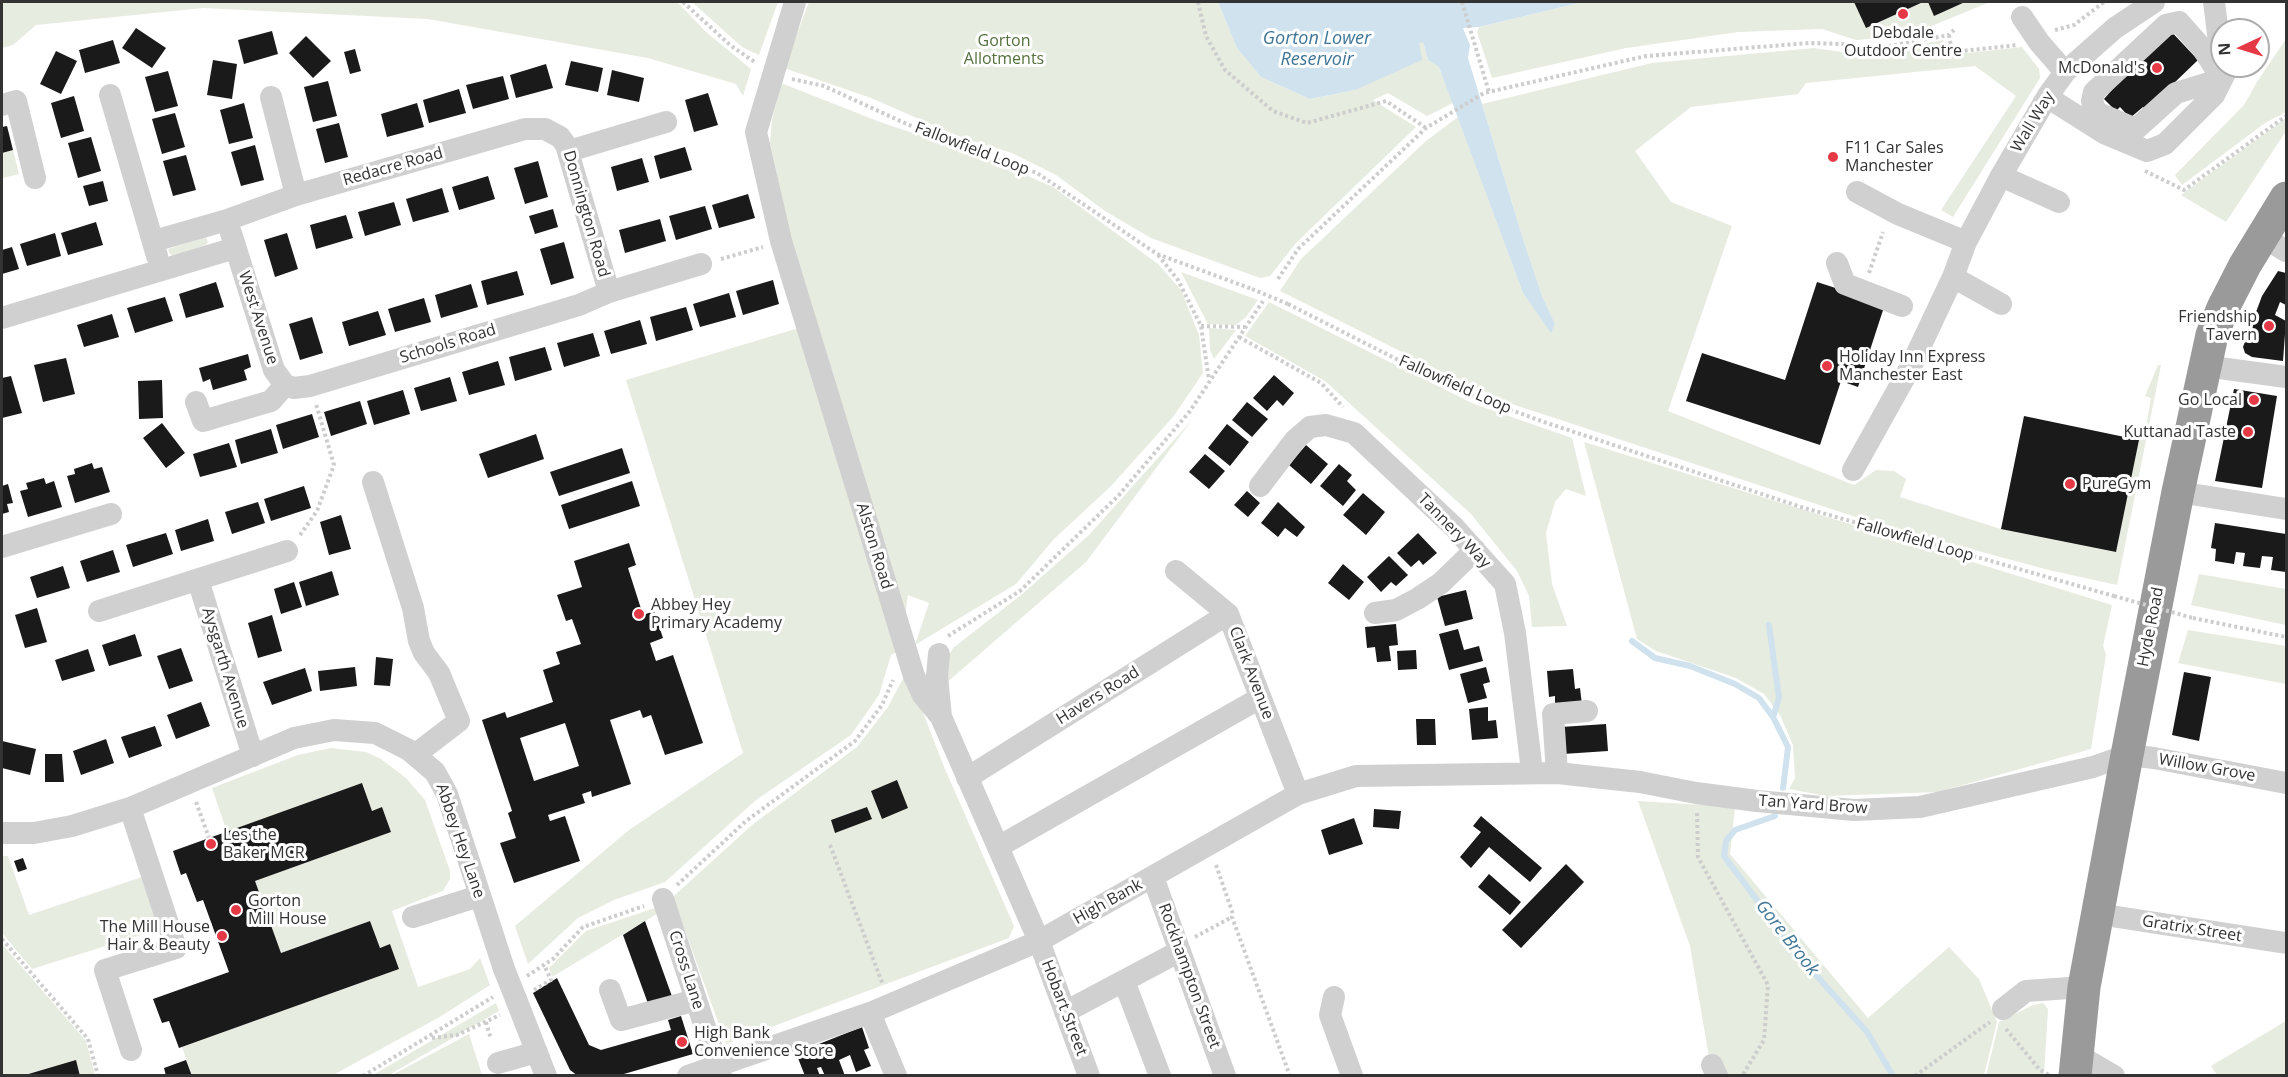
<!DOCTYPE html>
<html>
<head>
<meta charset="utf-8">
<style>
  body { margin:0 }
  #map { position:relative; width:2288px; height:1077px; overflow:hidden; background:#fff; font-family:"Open Sans",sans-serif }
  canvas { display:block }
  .frame { position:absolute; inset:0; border:3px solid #333; pointer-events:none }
  .north { position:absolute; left:2210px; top:18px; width:60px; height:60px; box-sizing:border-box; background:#fff; border:2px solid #adadad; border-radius:50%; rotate:266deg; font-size:16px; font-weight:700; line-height:24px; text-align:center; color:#333 }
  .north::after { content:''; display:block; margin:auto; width:21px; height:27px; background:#e63946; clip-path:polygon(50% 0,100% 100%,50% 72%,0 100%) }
</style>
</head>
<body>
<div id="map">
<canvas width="2288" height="1077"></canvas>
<div class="frame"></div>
<div class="north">N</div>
</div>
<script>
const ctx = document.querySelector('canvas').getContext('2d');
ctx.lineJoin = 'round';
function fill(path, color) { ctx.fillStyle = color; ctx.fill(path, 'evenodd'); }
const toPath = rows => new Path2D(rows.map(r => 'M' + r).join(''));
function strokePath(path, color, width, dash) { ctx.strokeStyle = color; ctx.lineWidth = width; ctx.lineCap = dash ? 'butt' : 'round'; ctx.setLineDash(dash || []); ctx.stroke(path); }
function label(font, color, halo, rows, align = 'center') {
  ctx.font = font + ' "Open Sans",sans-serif'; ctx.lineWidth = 6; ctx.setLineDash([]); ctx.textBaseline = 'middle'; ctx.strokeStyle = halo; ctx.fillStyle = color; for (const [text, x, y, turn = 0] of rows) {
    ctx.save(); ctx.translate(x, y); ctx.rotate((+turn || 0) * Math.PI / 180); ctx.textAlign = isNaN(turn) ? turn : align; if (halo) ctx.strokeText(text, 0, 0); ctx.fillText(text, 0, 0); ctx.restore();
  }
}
fill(toPath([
  [2,2,677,2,706,32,751,69,743,96,736,84,648,58,428,19,203,8,36,25,13,45,2,48],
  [692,2,778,2,759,55,742,47],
  [809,2,1218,2,1237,48,1261,77,1310,99,1355,90,1419,42,1423,42,1428,60,1439,67,1453,103,1427,116,1388,93,1373,100,1416,127,1296,243,1270,276,1260,278,1151,238,1105,211,1056,175,1012,153,963,138,871,98,784,68],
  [1583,2,1990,2,1929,27,1869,39,1856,40,1822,29,1738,32,1626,48,1492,78,1477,32,1479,27],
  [2286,39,2286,112,2265,123,2182,185,2175,175,2244,105,2257,82],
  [1943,40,1949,55,2022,47,2039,69,2040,78,1953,217,1941,210,2016,96,1975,66,1806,83,1798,94,1691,107,1635,151,1671,202,1732,226,1668,411,1854,485,1876,470,1894,471,1906,479,1900,497,2001,529,2115,552,2139,440,2145,433,2151,398,2145,396,2158,365,2161,365,2117,585,2049,570,1877,524,1515,405,1454,378,1280,291,1301,259,1426,141,1458,117,1523,293,1551,332,1555,324,1542,296,1522,236,1482,104,1652,63,1814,48,1869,56],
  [781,83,880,122,987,158,1053,187,1158,264,1181,290,1199,335,1203,373,1173,417,1111,486,1054,539,1016,584,915,645,929,603,908,595,904,623,800,280,770,143,772,120],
  [2286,118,2286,131,2226,222,2181,195],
  [13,150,19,174,3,178,2,153],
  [206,237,208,242,206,245,174,256,170,254,168,249],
  [1181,272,1258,300,1246,317,1236,325,1208,324],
  [1269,302,1474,404,1572,438,1586,496,1566,489,1555,502,1546,533,1552,584,1567,626,1532,627,1529,596,1517,571,1471,514,1325,381,1245,336],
  [802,327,896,652,891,655,879,695,851,735,756,800,665,882,614,900,578,918,528,964,515,926,629,830,743,753,626,380],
  [1209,328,1236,330,1214,359,1210,350],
  [1192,420,1086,562,945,684,946,661,953,648,1021,595,1089,535],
  [1584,442,2112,605,2103,646,2106,655,2091,749,1938,792,1827,796,1789,789,1795,778,1793,745,1780,715,1764,694,1736,678,1656,651,1637,639],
  [2199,574,2286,589,2286,625,2191,605],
  [2188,630,2286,646,2286,684,2178,663],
  [907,671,944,767,1014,926,1009,938,726,1044,675,903,552,977,549,968,586,931,664,905,752,825,857,747,888,707],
  [331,748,366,752,381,759,406,778,425,800,450,871,450,879,443,891,392,911,418,987,470,969,480,958,490,985,438,1018,333,1075,192,1075,182,1047,399,969,390,944,380,948,370,921,281,953,255,881,391,832,382,807,372,811,363,784,227,832,212,788,298,755],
  [1638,801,1735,807,1730,854,1868,1018,1949,947,1979,979,1997,1022,1984,1075,1720,1075,1709,1057,1690,946],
  [2,856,8,856,29,915,142,877,160,929,32,969,2,933],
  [2,944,86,1041,95,1075,80,1075,76,1061,23,1075,2,1075],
  [496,1003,499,1011,389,1075,373,1075],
  [2043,1003,2048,1009,2044,1075,1986,1076,1999,1022,2033,1005],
  [2286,1021,2286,1075,2217,1075,2211,1066],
  [469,1034,482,1075,392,1075]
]), '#e6ecdf');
fill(toPath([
  [1218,2,1583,2,1479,27,1463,28,1470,45,1468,58,1522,236,1542,296,1555,324,1551,333,1523,293,1439,67,1428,60,1423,42,1419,43,1422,60,1355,90,1310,99,1261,77,1237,48]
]), '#cfe2ee');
strokePath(toPath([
  [1769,625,1779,698,1773,717],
  [1632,641,1655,658,1690,666,1735,684,1759,698,1773,717,1788,747,1783,788],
  [1775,816,1735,830,1726,841,1724,856,1798,955,1867,1032,1893,1076]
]), '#cfe2ee', 6);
fill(toPath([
  [1854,2,1923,2,1866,28],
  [1928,2,1965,2,1934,16],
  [2167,27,2198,60,2146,110,2143,107,2130,118,2120,107,2116,111,2104,99],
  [136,28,166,48,152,68,122,48],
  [272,31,278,54,244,64,238,40],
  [306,36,331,61,313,78,289,53],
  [113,40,120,63,85,73,79,50],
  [355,49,361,71,350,74,344,52],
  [56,51,77,61,61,94,40,84],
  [213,60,237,64,232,99,207,95],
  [571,61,603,68,598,92,565,85],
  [546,64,553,88,516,98,510,75],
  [612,70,644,78,639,102,607,95],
  [168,71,178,106,155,112,145,77],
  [503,76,509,99,473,109,466,85],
  [328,81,337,116,313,122,304,87],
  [459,89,466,113,429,123,423,100],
  [708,93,718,125,694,132,685,100],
  [74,96,84,131,61,138,51,103],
  [244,103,253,138,229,144,220,110],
  [417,103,424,127,387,137,381,114],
  [175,113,185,147,162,154,152,119],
  [339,123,348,157,325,163,316,129],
  [7,126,13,150,2,153,2,127],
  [91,137,101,171,78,178,68,143],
  [255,145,264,180,241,186,231,152],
  [685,147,692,170,660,179,654,156],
  [186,155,196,190,173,196,163,161],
  [642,158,649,182,617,191,611,167],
  [538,161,548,197,525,204,514,168],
  [488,176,495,199,459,210,452,187],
  [103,181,108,201,89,206,83,186],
  [442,188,449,212,413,222,406,199],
  [748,194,755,218,719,228,712,205],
  [394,202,401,225,365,236,358,212],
  [705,206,712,229,676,240,669,216],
  [553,209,558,227,535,234,529,216],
  [346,215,353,238,316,249,310,225],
  [660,219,666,241,625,253,619,230],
  [96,222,103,245,68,255,61,233],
  [55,233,61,256,27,266,20,244],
  [287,233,298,269,275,277,264,240],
  [564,242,574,278,551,285,540,249],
  [12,247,19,269,2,274,2,250],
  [517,271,524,295,487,305,481,281],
  [2278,271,2286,273,2286,305,2280,302,2275,315,2286,321,2283,361,2252,357,2245,353,2243,347,2262,296],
  [773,280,779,304,743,315,736,291],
  [216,282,224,307,186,318,179,294],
  [1817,282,1885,304,1858,387,1841,381,1820,445,1686,401,1702,353,1785,380],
  [471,284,478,307,441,318,435,295],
  [729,293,736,317,700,327,693,304],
  [165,297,173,321,135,333,127,308],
  [424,298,431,322,395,332,388,309],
  [686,307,693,330,656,341,650,317],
  [378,311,386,335,349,346,342,322],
  [112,314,119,337,84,347,77,325],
  [312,317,323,353,300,360,289,324],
  [640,320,647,344,611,354,604,331],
  [593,333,600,356,564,367,557,343],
  [545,347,552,370,515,381,509,357],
  [248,354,251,367,244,370,247,380,213,390,210,379,203,382,199,368],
  [66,358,75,394,43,402,34,365],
  [498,361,505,385,469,395,462,372],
  [1274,375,1294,393,1283,406,1277,400,1267,411,1253,398],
  [11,376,22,413,2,418,2,378],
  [450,377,457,401,421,411,414,388],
  [162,380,163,418,139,419,138,381],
  [2234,389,2277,396,2262,488,2215,481],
  [403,390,410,414,374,425,367,401],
  [360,401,367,424,331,436,324,412],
  [1247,402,1268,419,1252,437,1232,420],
  [312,414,319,437,283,449,276,425],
  [2024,416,2139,440,2116,552,2001,529],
  [162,423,185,453,166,468,143,438],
  [1227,424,1249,442,1230,466,1208,448],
  [271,429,278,453,241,464,235,440],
  [536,434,544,459,488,478,479,454],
  [229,443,237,467,200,477,193,454],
  [1306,445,1328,464,1311,484,1289,465],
  [622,448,630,473,559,496,550,472],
  [1205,454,1225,471,1209,489,1189,472],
  [92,463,94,469,102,467,110,492,75,503,67,476,75,474,74,469],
  [1339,464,1352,475,1347,481,1356,490,1343,506,1320,486],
  [44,478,46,484,54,481,62,507,28,517,20,491,28,489,26,483],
  [632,481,640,506,569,529,561,505],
  [8,484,13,503,7,504,9,512,2,514,2,486],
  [304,486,311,508,271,521,264,499],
  [1247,491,1260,503,1248,517,1234,505],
  [1363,493,1385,512,1366,535,1343,515],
  [258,502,265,523,232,534,225,512],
  [1278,502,1305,527,1297,537,1285,528,1278,537,1261,523],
  [341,515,351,549,329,555,320,522],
  [208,519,214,541,181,551,175,530],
  [2215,523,2286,534,2286,572,2271,570,2273,557,2262,556,2260,568,2243,566,2245,553,2236,552,2234,564,2215,561,2216,549,2211,548],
  [166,533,173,554,133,567,126,545],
  [1418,533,1437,553,1423,565,1419,560,1411,567,1397,553],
  [629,543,636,565,628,568,643,615,654,611,663,638,650,643,656,661,673,655,703,743,665,755,651,715,643,718,640,710,610,720,631,784,592,797,591,791,582,794,585,803,548,815,550,821,565,816,580,861,514,883,500,843,516,838,508,813,512,811,482,720,505,712,507,718,553,702,543,670,560,664,556,652,581,644,572,619,566,621,557,595,582,587,574,561],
  [565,723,579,766,534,781,520,738],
  [113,550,120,572,87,582,80,561],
  [1389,556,1408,575,1396,586,1391,582,1381,592,1367,577],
  [1343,564,1364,582,1349,600,1328,583],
  [63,566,70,588,37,598,30,577],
  [332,571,339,595,306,606,299,582],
  [294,582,302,607,281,614,274,589],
  [1466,590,1473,619,1445,626,1437,597],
  [37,608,47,642,25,648,15,615],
  [272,615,282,651,258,658,248,623],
  [1396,624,1398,645,1389,646,1391,661,1377,662,1375,647,1367,648,1365,627],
  [1458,629,1464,650,1479,646,1483,661,1449,670,1439,634],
  [135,634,142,656,109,666,102,645],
  [181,648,193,681,169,689,157,656],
  [88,649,95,671,62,681,55,660],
  [1416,650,1417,669,1398,670,1397,651],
  [376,657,393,659,390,686,374,685],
  [355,667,357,686,320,691,318,671],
  [1486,667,1490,682,1483,684,1487,698,1468,703,1460,674],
  [305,668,312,691,272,705,263,682],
  [1573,669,1575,689,1580,688,1582,705,1555,707,1555,696,1549,697,1547,671],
  [2184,672,2211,677,2199,741,2172,735],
  [201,702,210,726,176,739,167,715],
  [1488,707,1488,721,1496,720,1498,738,1472,740,1469,709],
  [1416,719,1435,719,1436,745,1417,745],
  [1606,724,1608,751,1563,754,1561,727],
  [155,726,162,746,129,758,121,737],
  [106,739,114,763,81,775,73,751],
  [2,741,36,749,30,775,2,768],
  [45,754,62,754,64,782,45,782],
  [897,780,908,808,882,819,871,791],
  [362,783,372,811,382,807,391,832,255,881,281,953,370,921,380,948,390,944,399,969,179,1048,169,1021,162,1023,153,999,229,972,203,900,197,902,186,873,181,875,173,851],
  [867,807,872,819,835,833,831,820],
  [1374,809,1401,811,1399,829,1373,827],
  [1481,816,1542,868,1530,882,1489,847,1471,868,1460,857,1481,832,1473,826],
  [1354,818,1363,844,1329,855,1321,830],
  [23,858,27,869,18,872,14,861],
  [1566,864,1584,882,1521,948,1502,930],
  [1489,874,1521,902,1510,915,1478,887],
  [645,921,674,1002,650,1009,623,935],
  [557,978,589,1045,601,1050,671,1030,668,1020,681,1016,693,1054,617,1076,578,1076,570,1070,533,993],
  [862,1027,869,1048,864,1050,871,1066,856,1072,850,1055,839,1060,845,1076,825,1076,821,1067,817,1068,820,1076,805,1076,796,1053],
  [76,1060,80,1076,25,1076,25,1075],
  [186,1060,192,1076,166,1076,164,1068]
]), '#1a1a1a');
strokePath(toPath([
  [683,2,730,45,756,63],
  [1198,2,1206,36,1225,70,1273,111,1307,123,1386,101,1426,128],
  [1462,2,1489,92],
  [2055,30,2074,25,2104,2],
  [1949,35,1952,52,2018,45],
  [792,79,824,86,909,125,1037,173,1157,254,1252,289],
  [2145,171,2184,190,2286,116],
  [1158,255,1178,280,1201,326,1209,380],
  [721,259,763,247],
  [1869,273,1883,232],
  [1278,279,1298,249,1426,128,1484,93,1646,56,1809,43,1842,44,1868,50,1949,35,1954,30],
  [1288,304,1416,369,1476,397,1544,422,1801,507,2114,596],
  [1201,326,1245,327],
  [1239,337,1321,383,1343,407],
  [300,535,317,511,334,465,316,404],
  [2193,618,2286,637],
  [948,636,1020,591,1119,495,1190,411,1263,301],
  [196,802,209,838],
  [1697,813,1698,857,1768,985,1764,1040,1742,1076],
  [830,845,883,985],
  [1216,865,1233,914,1232,917,1290,1076],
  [677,885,746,821,855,741,882,705,893,680],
  [1195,937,1232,917],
  [2,939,88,1039,98,1076],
  [527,976,553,959,583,927,644,906],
  [534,990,551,980,544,965],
  [486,1022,491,1039],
  [2006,1029,2040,1070,2049,1075],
  [432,1038,457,1035,500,1015],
  [363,1076,493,997],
  [573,1076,573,1075],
  [1915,1076,1990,1022]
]), '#cdcdcd', 4, [3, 3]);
strokePath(toPath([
  [795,2,756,132,781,241,914,676,923,695,941,717,998,847,1039,941,1089,1076],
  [2214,2,2219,42,2222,48],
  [2022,17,2039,42,2065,72],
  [2179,22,2203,49,2222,79,2176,93,2136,129,2096,112,2092,101,2094,92,2166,25,2179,22],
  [110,95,157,256],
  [271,97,296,195],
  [2047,97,2104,133,2147,151,2165,144,2214,95,2226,71],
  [2,105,16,101,35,178],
  [569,151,666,122],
  [2001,176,2059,202],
  [1857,192,1898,214,1966,242],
  [231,233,274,370,285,385],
  [2263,237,2286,251],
  [154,241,227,220,296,195,525,129,545,129,560,137,566,145,609,292],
  [1837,263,1845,284,1902,306],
  [2001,304,1953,277,1966,242,2001,176,2047,97,2065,72,2115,28,2154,2],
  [2,318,235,248],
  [2205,366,2286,377],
  [285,385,294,388,310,386,579,305,609,292,701,264],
  [196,402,203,421,271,401,285,385],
  [1853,470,1911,366,1953,277],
  [373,482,413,608,419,641,424,653,439,673,459,721,416,754],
  [1260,486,1295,440,1310,427,1326,425,1354,433,1454,527,1505,584,1515,633,1532,771],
  [2178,492,2286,509],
  [2,547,111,514],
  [1176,571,1228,614,1298,794],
  [198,580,253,756],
  [99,611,287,551],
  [1375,613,1396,610,1417,599,1441,583,1475,550],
  [939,654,937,676,941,717],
  [1557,773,1553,714,1587,711],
  [967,778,1228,614],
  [130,808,176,948,105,970,131,1050],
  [2,833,34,833,72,826,130,808,294,738,334,730,375,733,409,750,435,772,447,794,504,969],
  [998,847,1260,698],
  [1153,877,1225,1076],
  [663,899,721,1076],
  [2098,914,2286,943],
  [413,917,479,896],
  [1124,981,1160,1076],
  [610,990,621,1020,696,1000],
  [1334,997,1330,1015,1352,1076],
  [516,999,546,1076],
  [2003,1009,2026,991,2084,987],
  [1065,1012,1180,951],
  [870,1013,896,1076],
  [2078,1055,2114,1076],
  [498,1063,537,1052],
  [1712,1065,1717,1076],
  [688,1076,870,1013,1039,941,1298,794,1356,776,1557,773,1640,782,1696,793,1757,801,1854,810,1920,807,2093,767,2127,755,2154,758,2286,783]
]), '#d0d0d0', 22);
strokePath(toPath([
  [2075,1076,2084,987,2127,755,2178,492,2212,335,2223,308,2245,265,2286,198]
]), '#9a9a9a', 33);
strokePath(toPath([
  [1252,289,1288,304],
  [2114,596,2193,618]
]), '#cdcdcd', 4, [3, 3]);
strokePath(toPath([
  [504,969,516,999]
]), '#d0d0d0', 22);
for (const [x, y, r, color] of [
  [1903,14,6,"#e63946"],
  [2157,68,6,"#e63946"],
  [1833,157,6,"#e63946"],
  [2269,326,6,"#e63946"],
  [1827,366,6,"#e63946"],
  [2254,400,6,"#e63946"],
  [2248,432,6,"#e63946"],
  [2070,484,6,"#e63946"],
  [639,614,6,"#e63946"],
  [211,844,6,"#e63946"],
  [236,910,6,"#e63946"],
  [222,936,6,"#e63946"],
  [682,1042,6,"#e63946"]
]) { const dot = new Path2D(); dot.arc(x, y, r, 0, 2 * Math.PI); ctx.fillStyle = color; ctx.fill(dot); strokePath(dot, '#fff', 2); }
label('16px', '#333', '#fff', [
  ["Debdale",1903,33,"center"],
  ["Outdoor Centre",1903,51,"center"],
  ["McDonald's",2145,68,"right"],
  ["F11 Car Sales",1845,148],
  ["Manchester",1845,166],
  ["Friendship",2257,317,"right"],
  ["Tavern",2257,335,"right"],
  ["Holiday Inn Express",1839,357],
  ["Manchester East",1839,375],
  ["Go Local",2242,400,"right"],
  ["Kuttanad Taste",2236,432,"right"],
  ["PureGym",2082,484],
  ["Abbey Hey",651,605],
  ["Primary Academy",651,623],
  ["Les the",223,835],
  ["Baker MCR",223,853],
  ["Gorton",248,901],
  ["Mill House",248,919],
  ["The Mill House",210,927,"right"],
  ["Hair & Beauty",210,945,"right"],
  ["High Bank",694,1033],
  ["Convenience Store",694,1051]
], 'left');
label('16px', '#56703f', '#fff', [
  ["Gorton",1004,41],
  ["Allotments",1004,59]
]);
label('16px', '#333', '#fff', [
  ["Wall Way",2033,122,-59],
  ["Fallowfield Loop",972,149,21],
  ["Redacre Road",393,167,-16],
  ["Donnington Road",586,214,74],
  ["West Avenue",258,318,72],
  ["Schools Road",448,344,-17],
  ["Fallowfield Loop",1455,385,24],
  ["Tannery Way",1454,531,46],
  ["Fallowfield Loop",1915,540,16],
  ["Alston Road",874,546,73],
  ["Hyde Road",2151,627,-79],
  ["Aysgarth Avenue",225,668,73],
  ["Clark Avenue",1251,673,69],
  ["Havers Road",1098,696,-32],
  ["Willow Grove",2207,768,10],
  ["Tan Yard Brow",1813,805,4],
  ["Abbey Hey Lane",460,841,71],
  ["High Bank",1108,902,-29],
  ["Gratrix Street",2192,929,9],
  ["Cross Lane",686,970,72],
  ["Rockhampton Street",1189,976,70],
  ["Hobart Street",1064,1008,69]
]);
label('italic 18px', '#3f7597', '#fff', [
  ["Gorton Lower",1317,39],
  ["Reservoir",1317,60],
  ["Gore Brook",1787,938,52]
]);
</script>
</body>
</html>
